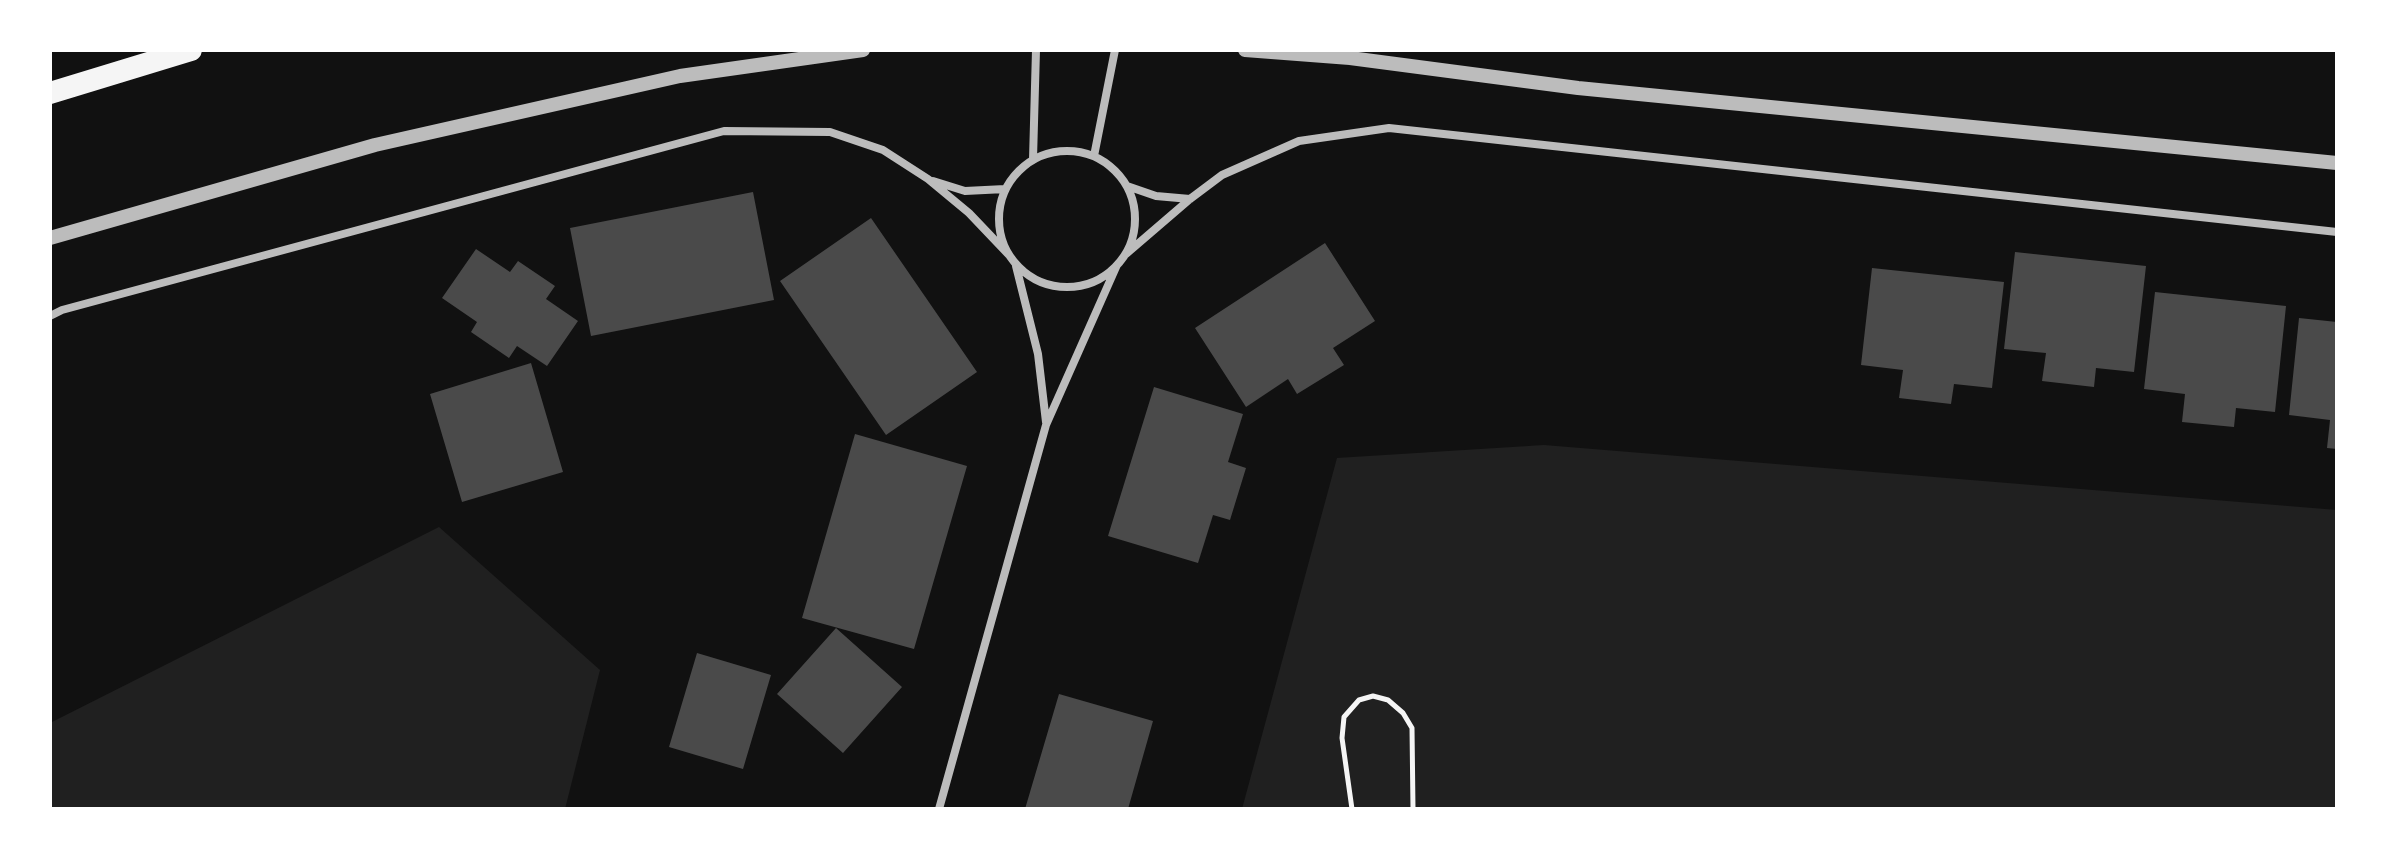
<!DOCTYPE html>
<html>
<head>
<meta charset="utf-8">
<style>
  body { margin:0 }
  #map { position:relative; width:2387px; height:859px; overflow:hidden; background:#111; font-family:Poppins,sans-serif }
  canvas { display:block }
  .frame { position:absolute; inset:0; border:52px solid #fff; pointer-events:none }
</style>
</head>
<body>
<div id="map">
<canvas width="2387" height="859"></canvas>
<div class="frame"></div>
</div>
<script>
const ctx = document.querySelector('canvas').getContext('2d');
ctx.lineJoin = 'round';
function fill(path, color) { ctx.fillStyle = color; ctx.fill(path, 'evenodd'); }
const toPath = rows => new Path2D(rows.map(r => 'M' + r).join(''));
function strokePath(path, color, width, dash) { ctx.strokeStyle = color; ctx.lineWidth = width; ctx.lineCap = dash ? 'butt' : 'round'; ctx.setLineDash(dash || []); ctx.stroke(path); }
fill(toPath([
  [1544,445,2337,510,2337,809,1242,809,1337,458],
  [439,527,600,670,565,809,50,809,50,723]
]), '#202020');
fill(toPath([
  [753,192,774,300,591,336,570,228],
  [871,218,977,372,886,435,780,281],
  [1325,243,1375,321,1333,348,1344,365,1297,394,1288,379,1246,407,1195,328],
  [476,249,510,272,518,261,555,286,546,299,578,321,547,366,517,346,509,358,471,332,477,322,442,298],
  [2015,252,2146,266,2134,372,2096,368,2094,387,2042,381,2046,353,2004,349],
  [1872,268,2004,282,1992,388,1954,384,1951,404,1899,398,1903,370,1861,365],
  [2155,292,2286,306,2275,412,2236,408,2234,427,2182,422,2185,394,2144,389],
  [2299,318,2337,322,2337,449,2327,448,2330,420,2289,415],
  [531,363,563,472,462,502,430,394],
  [1154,387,1243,414,1228,462,1246,468,1230,520,1213,515,1198,563,1108,536],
  [855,434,967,466,914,649,802,618],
  [836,628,902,687,843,753,777,694],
  [697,653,771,675,743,769,669,747],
  [1059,694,1153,721,1128,809,1025,809]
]), '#4a4a4a');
strokePath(toPath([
  [1352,809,1342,738,1344,717,1359,700,1373,696,1388,700,1403,713,1412,728,1413,809]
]), '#f5f5f5', 5);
strokePath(toPath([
  '999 219a68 68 0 1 1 136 0a68 68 0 1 1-136 0Z',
  [1094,156,1115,50],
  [1033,159,1036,50],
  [933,181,965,191,1005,189],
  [1127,186,1156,196,1190,199],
  [1126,254,1190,199,1222,175,1299,141,1389,128,2337,232],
  [1016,266,1038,354,1046,422],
  [50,316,62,310,724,131,830,132,883,150,928,179,969,213,1009,255],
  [939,809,1046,425,1117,265]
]), '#bcbcbc', 8);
strokePath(toPath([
  [1245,50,1350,58,1578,88,2337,163],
  [50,238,375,145,680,76,863,50]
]), '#bcbcbc', 14);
strokePath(toPath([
  [50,93,191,50]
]), '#f5f5f5', 22);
</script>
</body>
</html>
